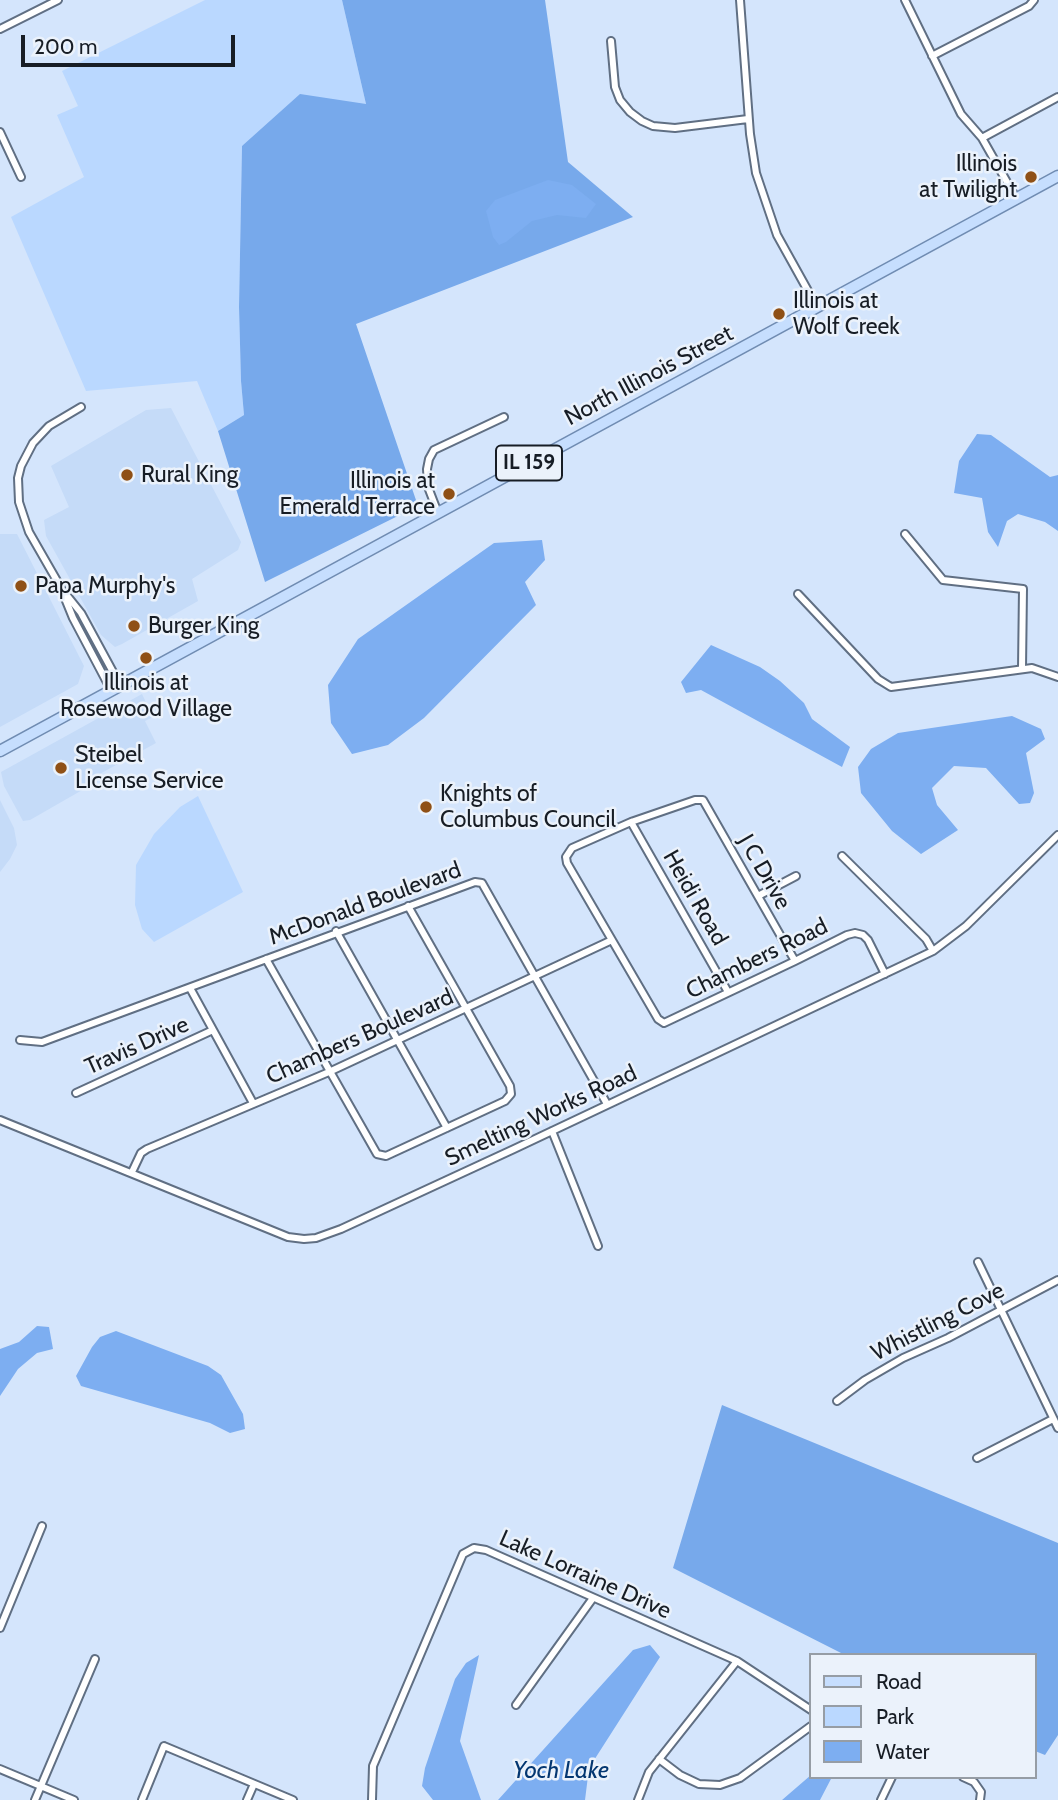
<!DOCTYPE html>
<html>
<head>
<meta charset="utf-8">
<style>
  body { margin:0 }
  #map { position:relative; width:1058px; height:1800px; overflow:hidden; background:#d4e5fc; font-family:Cabin,sans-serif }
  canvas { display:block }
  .legend { position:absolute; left:809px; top:1653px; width:228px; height:126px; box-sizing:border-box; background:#ebf2fb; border:2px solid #969da5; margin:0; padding:9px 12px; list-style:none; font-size:21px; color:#171d25 }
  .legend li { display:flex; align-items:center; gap:14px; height:35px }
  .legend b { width:35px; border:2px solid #969da5 }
  .scale { position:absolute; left:21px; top:35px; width:214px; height:32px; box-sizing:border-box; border:4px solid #171d25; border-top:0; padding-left:9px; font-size:21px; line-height:24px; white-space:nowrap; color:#171d25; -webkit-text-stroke:5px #ebf2fb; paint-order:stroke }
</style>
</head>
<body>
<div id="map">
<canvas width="1058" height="1800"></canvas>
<ul class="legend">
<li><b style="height:9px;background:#c6defe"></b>Road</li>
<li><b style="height:19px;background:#bad8ff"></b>Park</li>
<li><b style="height:19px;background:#7daef1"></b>Water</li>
</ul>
<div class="scale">200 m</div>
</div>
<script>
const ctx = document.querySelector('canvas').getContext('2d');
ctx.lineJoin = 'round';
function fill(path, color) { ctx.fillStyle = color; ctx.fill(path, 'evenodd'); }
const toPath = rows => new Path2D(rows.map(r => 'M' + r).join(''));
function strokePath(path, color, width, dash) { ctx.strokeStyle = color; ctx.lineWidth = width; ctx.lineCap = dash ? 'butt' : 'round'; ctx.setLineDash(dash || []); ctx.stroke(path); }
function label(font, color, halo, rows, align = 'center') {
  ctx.font = font + ' Cabin,sans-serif'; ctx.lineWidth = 5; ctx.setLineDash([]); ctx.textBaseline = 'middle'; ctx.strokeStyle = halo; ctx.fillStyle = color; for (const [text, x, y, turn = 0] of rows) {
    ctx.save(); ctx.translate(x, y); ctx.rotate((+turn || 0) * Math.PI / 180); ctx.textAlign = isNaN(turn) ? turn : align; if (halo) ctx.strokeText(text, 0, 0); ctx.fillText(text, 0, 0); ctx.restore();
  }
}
fill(toPath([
  [171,408,241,542,238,550,192,579,198,601,122,644,115,647,101,635,46,536,44,520,69,507,51,466,146,410],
  [0,534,17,534,84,666,78,684,0,727],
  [142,694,153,717,145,721,156,743,96,776,98,781,30,820,23,821,4,786,1,772],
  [0,800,14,828,17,845,10,859,0,872]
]), '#c5dbf8');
fill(toPath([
  [205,0,342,0,366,104,242,146,239,307,241,381,244,415,218,431,197,381,86,391,11,217,84,177,57,115,78,106,62,71],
  [198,796,243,892,154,942,142,929,135,905,136,865,154,834,180,807]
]), '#bad8ff');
fill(toPath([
  [342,0,545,0,568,162,633,217,356,324,418,506,265,582,218,431,244,415,241,381,239,307,242,146,300,94,366,104],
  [722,1405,1058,1543,1058,1735,1045,1755,1035,1751,1035,1655,845,1655,673,1568]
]), '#77a9eb');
fill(toPath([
  [548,180,572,185,596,204,586,218,557,215,532,221,506,242,499,245,493,237,486,211,495,200],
  [977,434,991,435,1050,477,1058,475,1058,531,1045,522,1018,514,1007,521,998,547,988,532,982,498,954,493,959,461],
  [542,540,545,560,525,582,536,605,424,718,388,745,352,754,331,723,328,685,358,639,494,543],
  [711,645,760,667,780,681,804,703,812,719,850,747,842,767,701,690,686,693,681,682],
  [1012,716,1041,729,1045,739,1026,753,1034,793,1030,803,1019,804,986,768,954,766,932,788,937,805,958,830,921,854,892,831,861,793,858,767,871,749,898,733],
  [37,1326,49,1327,53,1349,37,1353,18,1369,0,1396,0,1349,19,1342],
  [116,1331,208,1366,221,1375,243,1414,245,1429,230,1433,210,1423,81,1386,76,1376,92,1347,100,1337],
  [650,1645,660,1657,589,1768,585,1800,498,1800,633,1650],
  [479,1655,460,1741,481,1800,433,1800,422,1786,425,1768,455,1679,466,1663],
  [811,1775,811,1777,832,1777,820,1800,782,1800]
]), '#7daef1');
const street = toPath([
  [740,0,750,134,756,173,777,235,817,307],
  [905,0,961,114,982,138,1016,198],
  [0,29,58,0],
  [611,41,615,87,620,100,630,112,642,121,653,126,675,128,748,119],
  [932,56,1029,6,1034,0],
  [0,132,21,177],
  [982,138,1058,97],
  [81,407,49,426,33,443,21,466,18,478,19,502,29,532,60,586,73,618,111,690],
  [438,513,428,487,427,469,429,459,434,450,504,417],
  [905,534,943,580,1023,589,1022,668],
  [65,593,81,613,120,685],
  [798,594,878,679,891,687,1032,668,1058,677],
  [631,822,728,992],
  [842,856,926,939,933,951],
  [758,896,796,876],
  [336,931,447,1128],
  [266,959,377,1154,386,1156,505,1101,511,1094,510,1086,408,906],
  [795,961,703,800,695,800,631,822,572,848,566,857,567,863,658,1019,664,1023,795,961,847,935,855,933,863,935,868,940,885,974],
  [190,988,253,1103],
  [20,1040,42,1042,475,882,482,883,607,1104],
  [76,1093,213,1030],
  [0,1120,288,1237,304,1239,316,1238,341,1229,514,1149,933,951,966,926,1058,835],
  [552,1131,598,1246],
  [132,1172,141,1153,147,1149,329,1072,612,940],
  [978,1262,1058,1428],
  [837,1401,865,1380,903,1358,948,1338,1058,1280],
  [977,1458,1053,1419],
  [0,1628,42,1526],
  [516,1705,593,1598],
  [659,1759,680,1775,699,1784,720,1785,740,1778,811,1726],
  [0,1769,74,1800],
  [963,1777,974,1782,981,1792,980,1800],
  [35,1800,95,1659],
  [142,1800,164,1746,293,1800],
  [247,1800,254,1784],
  [372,1800,373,1766,463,1554,474,1548,486,1550,737,1661,811,1710],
  [638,1800,649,1772,737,1661],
  [881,1800,892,1777]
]);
const primary = toPath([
  [0,751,1058,176]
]);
strokePath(street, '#606f83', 10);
strokePath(primary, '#708cb2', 13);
strokePath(street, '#fff', 6);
strokePath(primary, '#c6defe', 10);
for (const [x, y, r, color] of [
  [1031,177,7,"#8f5016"],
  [779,314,7,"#8f5016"],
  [127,475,7,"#8f5016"],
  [449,494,7,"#8f5016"],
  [21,586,7,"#8f5016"],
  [134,626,7,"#8f5016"],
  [146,658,7,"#8f5016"],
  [61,768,7,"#8f5016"],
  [426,807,7,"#8f5016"]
]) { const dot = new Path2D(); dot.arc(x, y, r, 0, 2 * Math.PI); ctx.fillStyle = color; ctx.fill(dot); strokePath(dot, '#ebf2fb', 2.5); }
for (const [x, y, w] of [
  [529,463,66]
]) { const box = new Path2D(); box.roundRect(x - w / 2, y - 17.5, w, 35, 5); ctx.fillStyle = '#ebf2fb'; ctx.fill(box); strokePath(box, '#171d25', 2); }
label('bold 21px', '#171d25', null, [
  ["IL 159",529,463]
]);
label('23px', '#171d25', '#ebf2fb', [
  ["Illinois",1017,164,"right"],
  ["at Twilight",1017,190,"right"],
  ["Illinois at",793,301],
  ["Wolf Creek",793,327],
  ["Rural King",141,475],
  ["Illinois at",435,481,"right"],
  ["Emerald Terrace",435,507,"right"],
  ["Papa Murphy's",35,586],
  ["Burger King",148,626],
  ["Illinois at",146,683,"center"],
  ["Rosewood Village",146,709,"center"],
  ["Steibel",75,755],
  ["License Service",75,781],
  ["Knights of",440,794],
  ["Columbus Council",440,820]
], 'left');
label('23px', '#171d25', '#ebf2fb', [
  ["North Illinois Street",649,376,-28],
  ["J C Drive",764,872,60],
  ["Heidi Road",695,898,60],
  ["McDonald Boulevard",365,904,-20],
  ["Chambers Road",757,959,-26],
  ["Chambers Boulevard",360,1037,-24],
  ["Travis Drive",137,1046,-24],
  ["Smelting Works Road",541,1116,-25],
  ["Whistling Cove",938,1322,-27],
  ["Lake Lorraine Drive",585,1575,24]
]);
label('italic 24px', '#043771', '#ebf2fb', [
  ["Yoch Lake",561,1771]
]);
</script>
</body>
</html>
